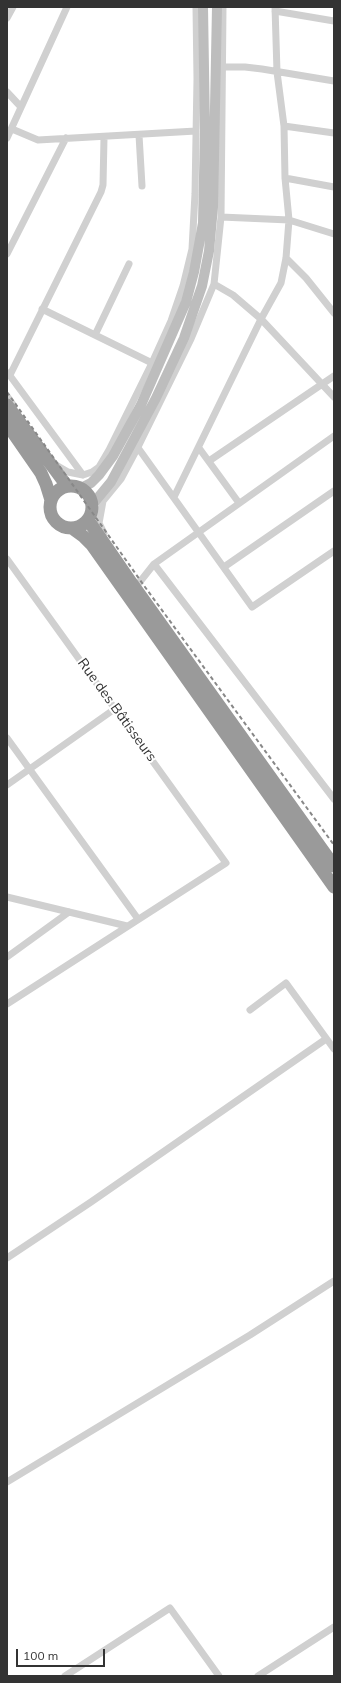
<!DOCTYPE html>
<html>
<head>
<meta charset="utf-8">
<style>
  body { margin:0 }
  #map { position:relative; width:341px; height:1683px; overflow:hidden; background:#fff; font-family:Mulish,sans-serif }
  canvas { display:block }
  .frame { position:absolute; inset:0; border:8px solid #333; pointer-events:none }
  .scale { position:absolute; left:16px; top:1649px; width:89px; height:18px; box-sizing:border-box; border:2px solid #333; border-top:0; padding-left:5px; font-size:12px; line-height:14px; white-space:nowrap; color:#333; -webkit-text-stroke:3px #fff; paint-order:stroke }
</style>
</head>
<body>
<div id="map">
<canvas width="341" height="1683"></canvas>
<div class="frame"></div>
<div class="scale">100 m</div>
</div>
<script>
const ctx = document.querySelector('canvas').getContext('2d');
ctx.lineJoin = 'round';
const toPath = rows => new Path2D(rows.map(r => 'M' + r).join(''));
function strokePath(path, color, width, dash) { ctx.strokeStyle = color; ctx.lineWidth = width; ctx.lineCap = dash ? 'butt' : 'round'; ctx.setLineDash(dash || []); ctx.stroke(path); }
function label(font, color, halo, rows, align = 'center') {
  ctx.font = font + ' Mulish,sans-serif'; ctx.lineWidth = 4; ctx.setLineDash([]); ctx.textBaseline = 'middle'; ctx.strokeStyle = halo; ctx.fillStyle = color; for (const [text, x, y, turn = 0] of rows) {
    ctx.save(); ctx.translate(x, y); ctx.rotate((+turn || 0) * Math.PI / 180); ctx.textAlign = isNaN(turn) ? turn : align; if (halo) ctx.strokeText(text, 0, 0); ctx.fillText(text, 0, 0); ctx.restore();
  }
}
strokePath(toPath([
  [275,11,334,21],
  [7,18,13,7],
  [223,67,245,67,262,69,334,81],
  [7,92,21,107],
  [284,126,334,133],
  [12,129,38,140,196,131],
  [139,135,142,186],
  [7,138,67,7],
  [285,178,334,187],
  [221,217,289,220,334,234],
  [7,254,66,138],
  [286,258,306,278,334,313],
  [214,284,233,295,261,319,334,397],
  [42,309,152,363],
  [95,335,129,264],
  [8,373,83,475],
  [10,375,101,192,103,185,104,138],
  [7,396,14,406],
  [136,445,252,607,334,551],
  [199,448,239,503],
  [209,461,334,376],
  [56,465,68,472,83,475,92,472,99,467,109,450,152,363,171,321,183,286,192,249,195,194,197,79,196,7],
  [174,497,261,319,281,283,286,258,289,220,285,178,284,126,277,72,275,7],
  [104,533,99,523,103,501,121,479,138,447,191,339,214,284,221,217,223,7],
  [7,559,226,863,7,1004],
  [154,564,334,799],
  [224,567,334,491],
  [139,583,154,564,334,436],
  [7,738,138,919],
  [7,785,116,708],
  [7,897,127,926],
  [7,957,69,912],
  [250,1010,286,983,334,1049],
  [7,1258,91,1202,326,1039],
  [7,1482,250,1335,334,1281],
  [65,1676,170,1608,219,1676],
  [258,1676,334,1627]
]), '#d0d0d0', 7);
strokePath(toPath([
  [81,488,91,483,99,475,113,456,141,405,186,302,194,272,203,223,205,130,203,7],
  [92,505,111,482,156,398,184,338,202,286,209,251,213,207,217,7]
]), '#bdbdbd', 10);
strokePath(toPath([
  [7,405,67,486],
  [7,424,41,473,46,484,51,500],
  '50 507a21 21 0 1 1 42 0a21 21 0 1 1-42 0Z',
  [88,520,130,581,334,866],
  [72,528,83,536,92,545,334,887]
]), '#9a9a9a', 13);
strokePath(toPath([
  [7,392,145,587,334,845]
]), '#888', 2, [4, 3]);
label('14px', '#333', '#fff', [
  ["Rue des Bâtisseurs",117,710,54]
]);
</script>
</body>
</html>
